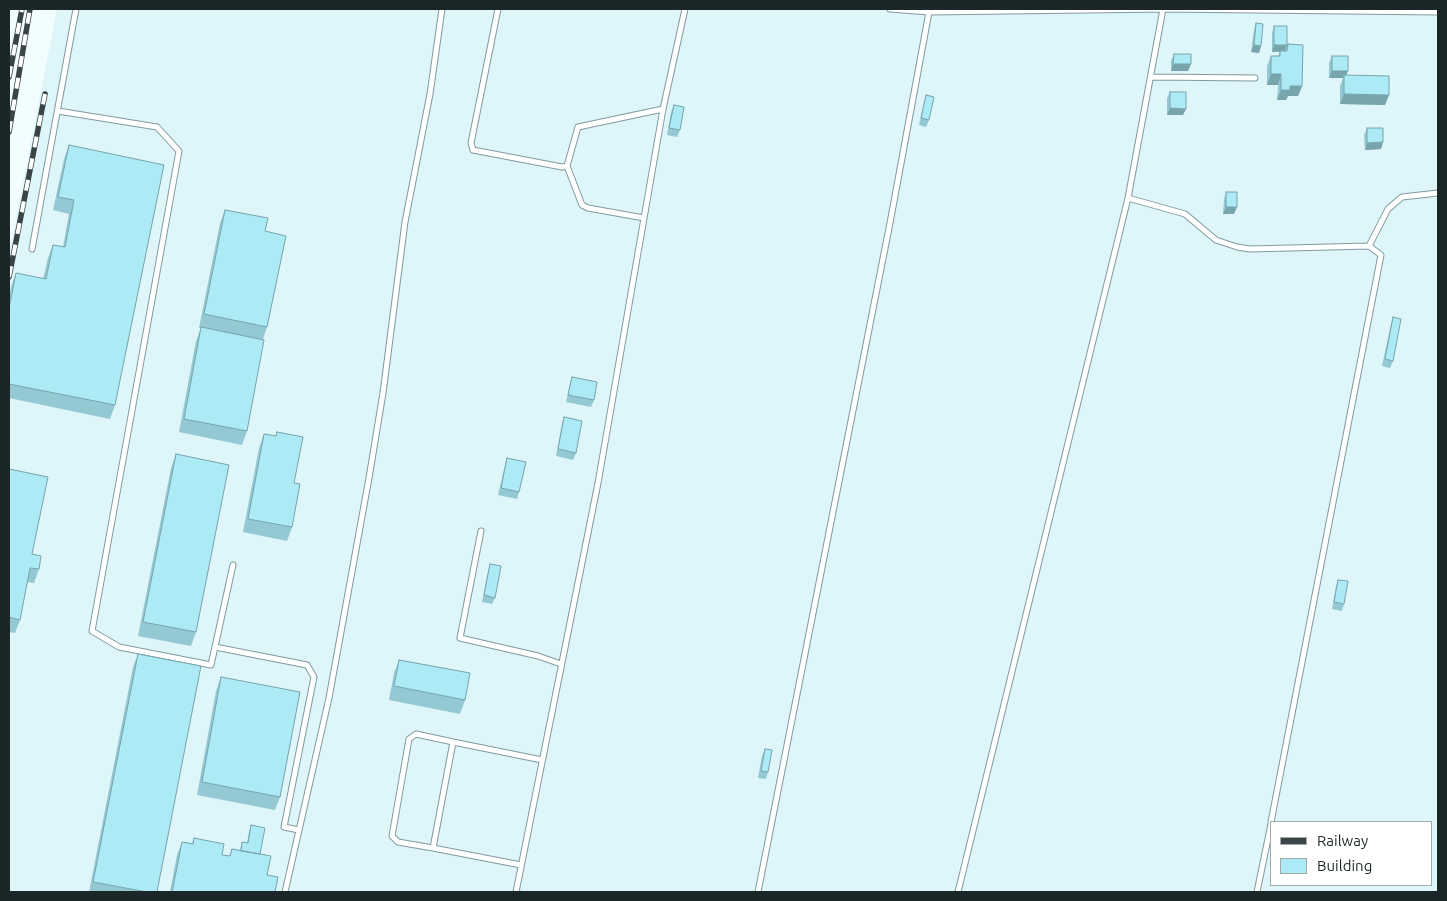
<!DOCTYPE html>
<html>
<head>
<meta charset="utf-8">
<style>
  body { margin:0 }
  #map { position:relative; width:1447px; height:901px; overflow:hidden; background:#f2fdff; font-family:Ubuntu,sans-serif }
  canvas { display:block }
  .frame { position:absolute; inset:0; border:10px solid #1b2628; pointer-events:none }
  .legend { position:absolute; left:1270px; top:821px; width:162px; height:65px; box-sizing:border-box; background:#fff; border:1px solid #a4a8a9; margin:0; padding:6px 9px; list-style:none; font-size:15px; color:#1b2628 }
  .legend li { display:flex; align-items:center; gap:10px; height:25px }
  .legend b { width:25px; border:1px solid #a4a8a9 }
</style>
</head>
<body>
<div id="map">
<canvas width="1447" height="901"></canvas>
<div class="frame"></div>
<ul class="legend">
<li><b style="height:6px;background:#394446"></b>Railway</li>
<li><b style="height:14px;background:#aceaf5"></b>Building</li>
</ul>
</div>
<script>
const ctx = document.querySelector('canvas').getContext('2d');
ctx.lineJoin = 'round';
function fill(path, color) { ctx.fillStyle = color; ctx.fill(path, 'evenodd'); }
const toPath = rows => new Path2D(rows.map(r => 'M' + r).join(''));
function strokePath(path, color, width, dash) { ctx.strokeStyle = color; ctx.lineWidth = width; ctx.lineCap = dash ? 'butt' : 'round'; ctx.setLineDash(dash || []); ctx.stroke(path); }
fill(toPath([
  [57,9,1438,9,1438,892,9,892,9,254],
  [1271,822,1431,822,1431,885,1271,885]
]), '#def5f9');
const lane = toPath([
  [498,9,471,143,473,150,562,167,567,166,578,127,663,109],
  [890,9,929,12,1163,9,1438,12],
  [1151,77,1255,78],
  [58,111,157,127,179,151,92,631,119,647,211,665,233,565],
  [567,166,582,205,588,208,644,218],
  [1128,198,1185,214,1216,240,1237,247,1250,249,1369,246,1381,255,1271,822],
  [1369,246,1388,209,1402,197,1438,193],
  [32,249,76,9],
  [481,531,460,638,538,656,561,664],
  [215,647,307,665,314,677,284,827,299,830],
  [433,848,398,842,392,836,409,739,416,734,453,742],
  [521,865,433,848,453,742,542,760],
  [285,892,329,698,369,478,383,393,405,222,430,94,442,9],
  [516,892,598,483,663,109,685,9],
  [758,892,890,223,929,12],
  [958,892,1128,198,1163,9],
  [1257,892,1271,824]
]);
strokePath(lane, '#819ba0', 7);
strokePath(lane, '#fff', 5);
const rail = toPath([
  [9,77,22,9],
  [9,132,30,9],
  [9,277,45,94]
]);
strokePath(rail, '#394446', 5.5);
strokePath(rail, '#fff', 4, [11]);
fill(toPath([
  [1256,23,1261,46,1259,53,1251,52,1254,30],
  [1274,26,1287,45,1285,51,1288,44,1302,86,1298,96,1288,96,1286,100,1277,100,1278,85,1267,85,1267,66,1271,56,1278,56,1280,52,1272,52,1272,33],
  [1174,54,1191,64,1188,71,1171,71,1171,61],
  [1332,56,1346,75,1385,105,1340,104,1340,86,1343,78,1329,78,1329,63],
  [1170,92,1183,115,1167,115,1167,98],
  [926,95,929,120,926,127,919,125,924,102],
  [674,105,680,130,677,137,667,135,671,112],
  [1367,128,1383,142,1381,149,1365,150,1364,135],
  [69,145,115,405,110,419,9,398,9,297,11,287,16,273,43,279,48,258,53,245,63,247,69,214,53,210,64,159],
  [1226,192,1234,214,1223,214,1224,199],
  [225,210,265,231,267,327,263,339,247,431,242,445,179,432,196,341,201,328,199,328,220,223],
  [1393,317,1393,361,1390,368,1382,366,1391,324],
  [572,377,594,400,591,407,566,402,570,384],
  [564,417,576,453,573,460,556,456,562,424],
  [277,432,294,483,292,527,287,541,243,532,259,448,264,434,275,436],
  [176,454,196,632,191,646,138,636,171,468],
  [507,458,519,492,517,499,498,495,505,465],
  [9,469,32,554,39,569,34,583,27,582,20,620,15,633,9,632],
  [490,564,495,598,492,604,482,602,488,571],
  [1338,580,1344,604,1342,611,1332,609,1336,586],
  [138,654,157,892,89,892,133,667],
  [399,660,465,700,460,714,389,700,394,673],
  [221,677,280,797,275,810,197,795,216,691],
  [765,749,768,772,766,779,758,778,762,756],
  [251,825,267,875,275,892,170,892,177,855,182,842,192,843,194,838,222,855,229,856,232,849,240,850,242,842,247,843,249,832]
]), '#94c9d3');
fill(toPath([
  [1254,45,1261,46,1259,53,1251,52],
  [1274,45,1287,45,1285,51,1272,52],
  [1173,64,1191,64,1188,71,1171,71],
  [1332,71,1348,71,1345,78,1344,75,1343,78,1329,78],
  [1271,74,1281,74,1278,85,1267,85],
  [1290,86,1302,86,1298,96,1288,96,1286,100,1277,100,1281,90],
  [1344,94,1389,95,1385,105,1340,104],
  [1170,108,1186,109,1183,115,1167,115],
  [1383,142,1381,149,1365,150,1367,143],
  [1226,207,1237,207,1234,214,1223,214]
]), '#78a4ac');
const building = toPath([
  [1256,23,1263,24,1261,46,1254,45,1256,23],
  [1274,26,1287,26,1287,45,1274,45,1274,26],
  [1288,44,1303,45,1302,86,1290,86,1290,90,1281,90,1281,74,1271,74,1271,56,1280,56,1280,51,1287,51,1288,44],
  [1174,54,1191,54,1191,64,1173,64,1174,54],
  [1332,56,1348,56,1348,71,1332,71,1332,56],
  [1344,75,1389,76,1389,95,1344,94,1344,75],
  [1170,92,1186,92,1186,109,1170,108,1170,92],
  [926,95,934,97,929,120,921,118,926,95],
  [674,105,684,107,680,130,669,128,674,105],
  [1367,128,1383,128,1383,142,1367,143,1367,128],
  [69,145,164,165,115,405,9,384,9,308,16,273,46,279,53,245,65,247,74,200,58,197,69,145],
  [1226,192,1237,192,1237,207,1226,207,1226,192],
  [225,210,268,218,265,231,286,236,267,327,204,314,225,210],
  [1393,317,1401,319,1393,361,1385,359,1393,317],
  [201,327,264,340,247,431,184,419,201,327],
  [572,377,597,382,594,400,568,395,572,377],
  [564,417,582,421,576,453,558,449,564,417],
  [277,432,303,437,294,483,300,484,292,527,248,519,264,434,276,436,277,432],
  [176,454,229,465,196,632,143,622,176,454],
  [507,458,526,462,519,492,501,488,507,458],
  [9,469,48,477,32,554,41,556,39,569,30,568,20,620,9,617,9,469],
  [490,564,501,566,495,598,484,595,490,564],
  [1338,580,1348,581,1344,604,1334,602,1338,580],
  [138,654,201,666,157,892,147,892,93,882,138,654],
  [399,660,470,673,465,700,394,686,399,660],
  [221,677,300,692,280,797,202,782,221,677],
  [765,749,772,750,768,772,761,771,765,749],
  [251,825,265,828,260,854,241,851,242,842,248,843,251,825],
  [194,838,224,844,222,855,230,856,232,849,271,856,267,875,278,877,275,892,172,892,182,842,193,844,194,838]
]);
fill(building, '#aceaf5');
strokePath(building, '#78a4ac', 1);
</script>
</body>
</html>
